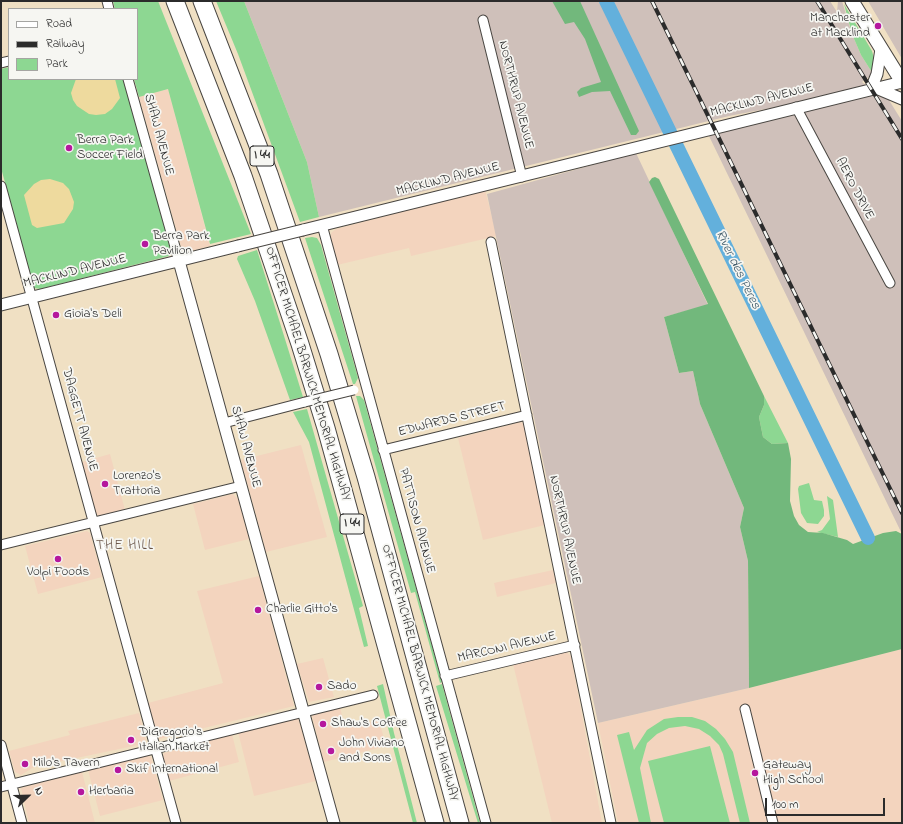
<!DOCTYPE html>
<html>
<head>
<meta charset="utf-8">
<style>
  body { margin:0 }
  #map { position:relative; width:903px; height:824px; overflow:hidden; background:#f0e0c3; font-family:"Indie Flower",sans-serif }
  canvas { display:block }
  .frame { position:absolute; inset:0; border:2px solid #2b2b2b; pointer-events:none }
  .legend { position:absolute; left:8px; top:8px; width:130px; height:72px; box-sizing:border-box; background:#f6f6f2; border:1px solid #a5a5a2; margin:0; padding:5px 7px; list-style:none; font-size:12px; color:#2b2b2b }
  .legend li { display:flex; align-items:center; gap:8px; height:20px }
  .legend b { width:20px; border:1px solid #a5a5a2 }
  .north { position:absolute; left:8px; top:776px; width:40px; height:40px; -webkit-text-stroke:3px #f6f6f2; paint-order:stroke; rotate:67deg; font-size:11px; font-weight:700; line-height:16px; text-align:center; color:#2b2b2b }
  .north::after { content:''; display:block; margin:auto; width:14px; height:18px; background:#2b2b2b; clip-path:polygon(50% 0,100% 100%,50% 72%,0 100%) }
  .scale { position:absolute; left:765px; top:798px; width:120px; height:18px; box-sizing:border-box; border:2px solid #2b2b2b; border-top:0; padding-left:5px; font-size:12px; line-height:14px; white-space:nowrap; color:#2b2b2b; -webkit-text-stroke:3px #f6f6f2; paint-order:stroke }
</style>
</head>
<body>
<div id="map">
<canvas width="903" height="824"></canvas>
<div class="frame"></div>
<ul class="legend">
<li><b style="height:5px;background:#fff"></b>Road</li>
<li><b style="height:5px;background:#2b2b2b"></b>Railway</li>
<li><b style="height:11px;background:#8dd792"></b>Park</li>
</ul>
<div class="north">N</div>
<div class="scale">100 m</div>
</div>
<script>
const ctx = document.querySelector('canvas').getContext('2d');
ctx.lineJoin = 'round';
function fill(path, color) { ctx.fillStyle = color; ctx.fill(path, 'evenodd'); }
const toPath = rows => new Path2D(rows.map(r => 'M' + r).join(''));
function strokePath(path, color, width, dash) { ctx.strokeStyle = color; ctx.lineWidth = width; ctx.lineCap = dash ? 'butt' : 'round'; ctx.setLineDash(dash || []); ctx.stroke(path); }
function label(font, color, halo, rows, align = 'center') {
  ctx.font = font + ' "Indie Flower",sans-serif'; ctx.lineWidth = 3.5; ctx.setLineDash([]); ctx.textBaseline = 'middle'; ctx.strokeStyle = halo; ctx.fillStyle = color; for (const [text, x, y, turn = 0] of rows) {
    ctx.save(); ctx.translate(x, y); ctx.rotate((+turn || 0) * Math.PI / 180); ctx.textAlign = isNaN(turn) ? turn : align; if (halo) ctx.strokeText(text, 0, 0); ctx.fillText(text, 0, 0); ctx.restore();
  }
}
fill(toPath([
  [168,89,210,246,184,253,182,250,139,97],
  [485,190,497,236,411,256,409,248,337,265,331,237,331,233,336,229],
  [521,422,524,424,545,525,483,540,458,438],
  [301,445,327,537,266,552,241,460],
  [110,454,125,510,99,516,96,514,82,462],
  [233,494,238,499,249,539,205,550,193,504],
  [87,531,90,533,102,577,38,594,25,546],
  [553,570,556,583,497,597,494,583],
  [259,576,294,706,159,739,148,703,223,683,197,591],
  [902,649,902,823,618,823,598,723,749,688],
  [566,652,571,656,602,823,552,823,513,664],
  [323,658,334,697,309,702,297,664],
  [340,707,345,728,379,720,386,746,324,762,312,716,314,713],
  [139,713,146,740,143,744,34,767,21,775,15,772,9,751,70,735,68,731],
  [294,718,298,719,299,721,316,781,254,796,238,732],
  [232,734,239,762,169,781,163,757,164,753],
  [145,755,151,757,163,800,100,816,88,770],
  [82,772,95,823,29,823,21,788]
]), '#f3d4be');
fill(toPath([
  [244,1,830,1,837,12,838,1,842,1,852,34,861,55,873,74,862,82,871,89,729,116,319,217,307,162],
  [868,1,902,1,902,59],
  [869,95,887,97,902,121,902,534,708,134],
  [636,153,708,305,664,317,679,373,693,371,700,404,744,508,740,527,748,561,749,688,598,723,487,194]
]), '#cfc0ba');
fill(toPath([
  [113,1,158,1,251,234,210,244,168,89,139,97,134,79,137,79,137,9,115,9],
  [216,1,244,1,307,162,319,217,300,222,238,54],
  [844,4,872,51,874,58,873,74,861,55,852,34],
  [9,67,9,79,124,79,171,252,169,256,40,289,34,288,1,168,1,69],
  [312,237,317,238,321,245,358,378,355,384,353,384,305,238],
  [257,250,280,323,303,397,290,400,255,301,237,259,238,256],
  [356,396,360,396,364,400,442,682,440,683,415,592,411,593],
  [764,396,788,443,772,444,763,437,759,417,764,405],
  [307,409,363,606,359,608,368,646,364,647,309,442,293,412],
  [809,483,814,500,822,501,824,510,824,516,818,524,807,523,801,513,798,489,799,486],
  [827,496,833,500,838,537,817,532,822,530,830,519],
  [383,684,394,733,417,823,413,823,377,686],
  [442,684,480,823,478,823,436,686],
  [678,717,692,717,705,721,716,729,725,739,733,752,750,823,740,823,723,754,719,745,710,736,699,729,685,726,669,728,657,734,647,743,640,768,651,823,639,823,617,735,629,732,634,750,647,730,664,719],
  [710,746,730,823,664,823,648,761]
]), '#8dd792');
fill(toPath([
  [552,1,580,1,639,131,636,135,631,135,610,91,592,92,579,97,577,92,581,88,601,82,585,39,574,22,565,24],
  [655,177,659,179,764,396,764,405,759,417,763,437,772,444,788,443,791,459,790,501,794,516,799,525,808,532,823,533,847,540,853,544,883,533,896,531,902,534,902,649,749,688,748,561,740,527,744,508,700,404,693,371,679,373,664,317,708,304,649,182,652,178]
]), '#72b87c');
fill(toPath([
  [76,79,115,79,120,98,112,109,105,114,96,115,89,114,77,106,73,100,71,93],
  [50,179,63,183,69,189,74,202,73,209,64,223,37,228,32,225,24,195,34,184,41,180]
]), '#eeda9e');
strokePath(toPath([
  [606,1,868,538]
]), '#63b0dc', 14);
const minor = toPath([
  [107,1,109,9],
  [483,20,522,177],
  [1,63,9,61],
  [128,79,179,261],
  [796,107,890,283],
  [1,186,176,823],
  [322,225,486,823],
  [491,242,611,823],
  [224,423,305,402],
  [383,450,527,415],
  [1,545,241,486],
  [445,676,575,645],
  [745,709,773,823],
  [1,745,22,823],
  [1,787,373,695]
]);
const tertiary = toPath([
  [876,88,902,99],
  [871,89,877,74,881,49],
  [303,230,902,82],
  [179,261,334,823],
  [1,305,238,246]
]);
const secondary = toPath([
  [852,1,902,82]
]);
const motorway = toPath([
  [175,1,243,176,300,344,326,428,435,823],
  [202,1,269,174,329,354,366,477,460,823]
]);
strokePath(minor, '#494642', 11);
strokePath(tertiary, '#494642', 13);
strokePath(secondary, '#494642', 15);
strokePath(motorway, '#494642', 19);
strokePath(minor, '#fff', 9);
strokePath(tertiary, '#fff', 11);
strokePath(secondary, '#fff', 13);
strokePath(motorway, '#fff', 17);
const rail = toPath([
  [652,1,902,513],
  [817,1,902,139]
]);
strokePath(rail, '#2b2b2b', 4);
strokePath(rail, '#f6f6f2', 2.5, [8]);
const minorBridge = toPath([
  [305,402,354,390]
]);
const tertiaryBridge = toPath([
  [238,246,303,230]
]);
strokePath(minorBridge, '#494642', 11, []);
strokePath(tertiaryBridge, '#494642', 13, []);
strokePath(minorBridge, '#fff', 9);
strokePath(tertiaryBridge, '#fff', 11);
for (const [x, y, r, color] of [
  [878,26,4,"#b5179e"],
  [69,148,4,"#b5179e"],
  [145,244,4,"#b5179e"],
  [56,315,4,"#b5179e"],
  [105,484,4,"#b5179e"],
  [58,559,4,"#b5179e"],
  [258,610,4,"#b5179e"],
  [319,687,4,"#b5179e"],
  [323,724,4,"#b5179e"],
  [131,740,4,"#b5179e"],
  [331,751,4,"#b5179e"],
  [25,764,4,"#b5179e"],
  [118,770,4,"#b5179e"],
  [755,773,4,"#b5179e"],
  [81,792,4,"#b5179e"]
]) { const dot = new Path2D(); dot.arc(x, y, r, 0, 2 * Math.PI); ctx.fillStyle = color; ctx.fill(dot); strokePath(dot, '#f6f6f2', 1.5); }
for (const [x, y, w] of [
  [262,156,24],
  [352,524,24]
]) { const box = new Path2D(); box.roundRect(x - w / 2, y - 10, w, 20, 3); ctx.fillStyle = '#f6f6f2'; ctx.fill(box); strokePath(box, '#2b2b2b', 1); }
label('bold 12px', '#2b2b2b', null, [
  ["I 44",262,156],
  ["I 44",352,524]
]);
label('13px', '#2b2b2b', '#f6f6f2', [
  ["Manchester",870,19,"right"],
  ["at Macklind",870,34,"right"],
  ["Berra Park",77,141],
  ["Soccer Field",77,156],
  ["Berra Park",153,237],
  ["Pavilion",153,252],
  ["Gioia's Deli",64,315],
  ["Lorenzo's",113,477],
  ["Trattoria",113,492],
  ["Volpi Foods",58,573,"center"],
  ["Charlie Gitto's",266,610],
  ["Sado",327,687],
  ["Shaw's Coffee",331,724],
  ["DiGregorio's",139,733],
  ["Italian Market",139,748],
  ["John Viviano",339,744],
  ["and Sons",339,759],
  ["Milo's Tavern",33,764],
  ["Gateway",763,766],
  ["High School",763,781],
  ["Skif International",126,770],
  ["Herbaria",89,792]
], 'left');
label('13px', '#2b2b2b', '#f6f6f2', [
  ["NORTHRUP AVENUE",515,95,76],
  ["MACKLIND AVENUE",762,101,-14],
  ["SHAW AVENUE",158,135,75],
  ["MACKLIND AVENUE",448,180,-14],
  ["AERO DRIVE",854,189,62],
  ["MACKLIND AVENUE",75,272,-14],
  ["OFFICER MICHAEL BARWICK MEMORIAL HIGHWAY",307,374,73],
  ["DAGGETT AVENUE",79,420,75],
  ["EDWARDS STREET",452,420,-14],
  ["SHAW AVENUE",245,447,75],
  ["PATTISON AVENUE",416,521,75],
  ["NORTHRUP AVENUE",564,530,78],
  ["MARCONI AVENUE",507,648,-13],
  ["OFFICER MICHAEL BARWICK MEMORIAL HIGHWAY",419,673,75]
]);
label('italic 14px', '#3f5a69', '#f6f6f2', [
  ["River des Peres",737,270,64]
]);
ctx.letterSpacing = '1px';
label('14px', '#695447', '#f6f6f2', [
  ["THE HILL",125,547]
]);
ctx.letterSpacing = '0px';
</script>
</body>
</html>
